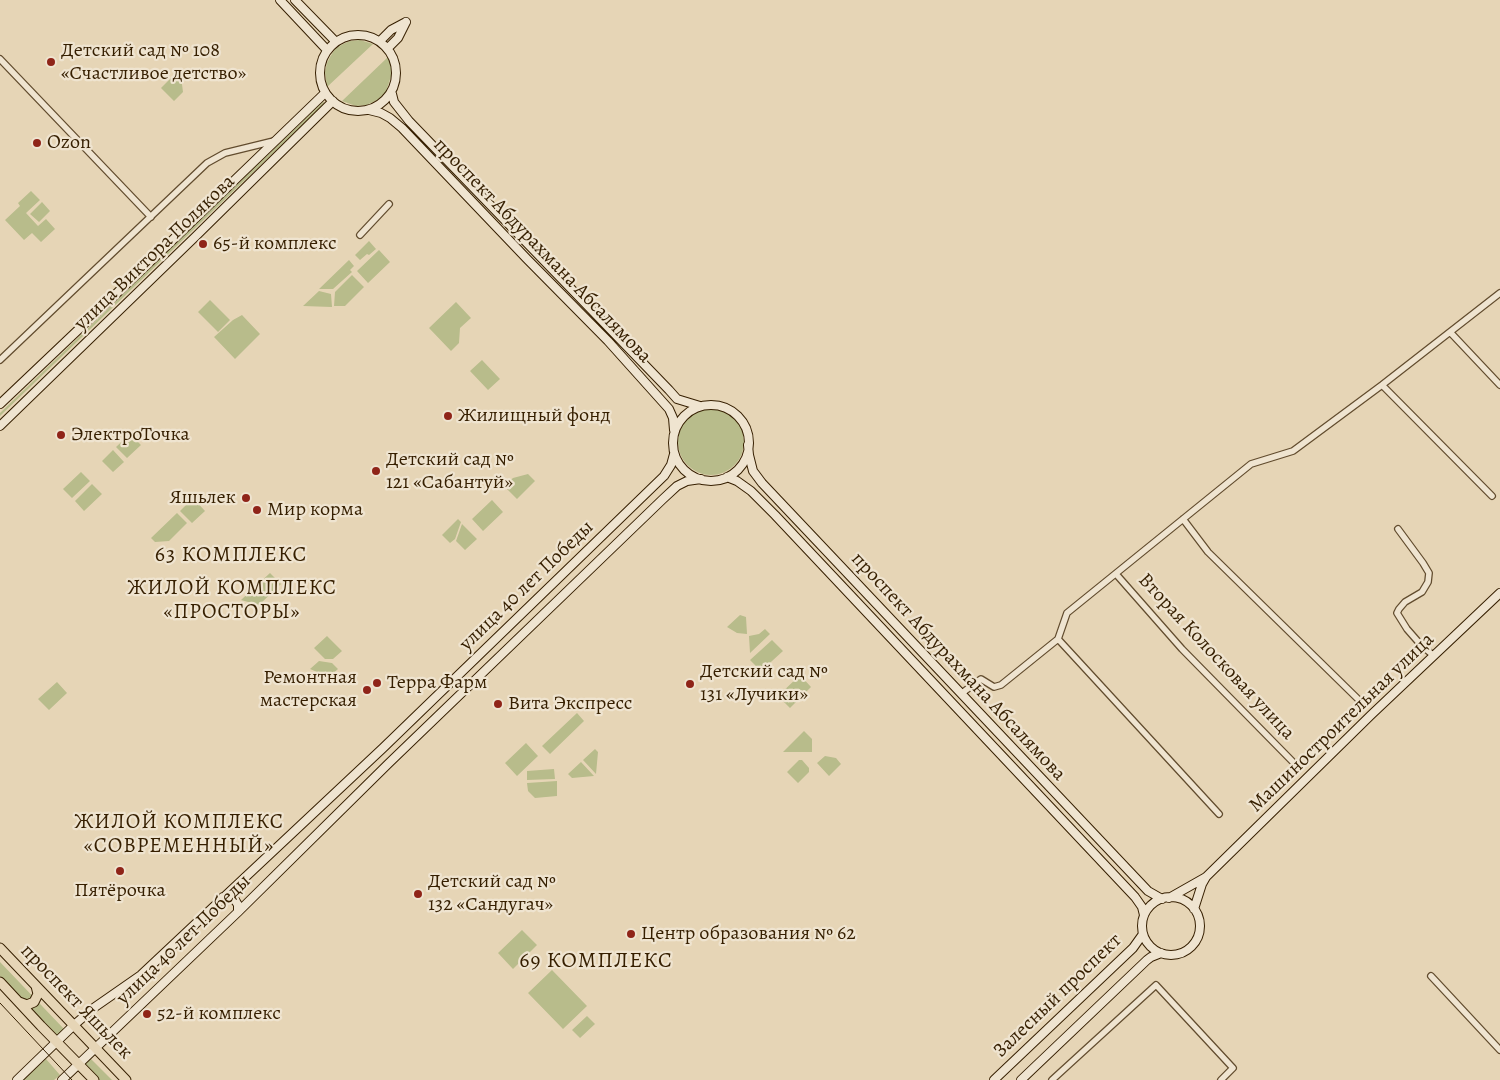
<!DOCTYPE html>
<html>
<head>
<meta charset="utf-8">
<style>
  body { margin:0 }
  canvas { display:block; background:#e6d5b6 }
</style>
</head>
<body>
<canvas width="1500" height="1080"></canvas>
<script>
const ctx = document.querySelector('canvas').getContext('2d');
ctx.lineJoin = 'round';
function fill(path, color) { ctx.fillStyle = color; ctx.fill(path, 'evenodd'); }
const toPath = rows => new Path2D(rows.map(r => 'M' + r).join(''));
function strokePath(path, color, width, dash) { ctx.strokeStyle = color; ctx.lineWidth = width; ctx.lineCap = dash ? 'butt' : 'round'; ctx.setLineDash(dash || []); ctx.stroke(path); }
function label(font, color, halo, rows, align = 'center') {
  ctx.font = font + ' Alegreya,serif'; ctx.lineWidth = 4.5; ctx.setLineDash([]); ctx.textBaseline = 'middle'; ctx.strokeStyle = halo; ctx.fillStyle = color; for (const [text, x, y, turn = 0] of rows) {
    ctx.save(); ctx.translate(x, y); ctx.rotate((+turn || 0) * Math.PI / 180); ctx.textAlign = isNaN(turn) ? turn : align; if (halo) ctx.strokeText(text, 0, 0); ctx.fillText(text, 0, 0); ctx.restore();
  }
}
fill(toPath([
  [360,40,373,44,327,87,325,72,327,63,330,57,335,49,343,44,350,41],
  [388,57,391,67,391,76,386,92,381,98,367,105,356,106,342,101],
  [180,69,183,92,174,101,161,88],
  [323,102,325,103,0,416,0,413],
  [31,191,40,200,26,213,38,226,46,219,55,229,41,242,32,233,24,240,5,220,20,206,18,203],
  [42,202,50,211,39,222,30,214],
  [369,241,376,249,369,255,367,254,360,260,355,255],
  [379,250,390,262,368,283,357,271],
  [349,260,354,266,350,270,352,272,333,289,319,289],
  [352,275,364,287,345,306,334,306,335,292],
  [319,291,331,294,332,307,303,306],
  [210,300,230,320,218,332,198,312],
  [456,302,471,318,460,328,459,343,451,351,429,328],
  [242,315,260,334,235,359,214,337,233,320],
  [482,360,500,379,488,390,470,371],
  '678 442a33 33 0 1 1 66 0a33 33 0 1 1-66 0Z',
  [130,434,141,445,127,458,116,447],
  [113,450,124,462,113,472,102,461],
  [81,472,90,481,72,498,63,489],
  [528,474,535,481,517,499,504,486,513,478],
  [92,484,102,494,84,511,75,501],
  [193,498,205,511,192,523,180,511],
  [492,500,503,512,483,531,472,519],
  [177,513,187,523,169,541,155,542,151,538],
  [458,519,461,522,455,539,450,543,442,535],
  [462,524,477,539,465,550,456,541],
  [270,573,281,584,259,605,241,600],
  [740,615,746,617,747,634,737,633,727,627],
  [765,629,770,634,750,653,749,636,759,634],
  [327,636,342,651,333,659,325,659,314,648],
  [772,640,783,651,761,671,750,660],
  [319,661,332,663,338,669,329,677,310,669],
  [800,675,811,687,790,708,778,696],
  [57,682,67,693,49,710,38,699],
  [577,713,584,721,550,754,542,746],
  [804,731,812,739,812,752,783,752],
  [526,743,538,756,517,776,505,763],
  [595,749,598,752,596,774,583,760],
  [825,756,836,758,841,764,829,776,817,763],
  [799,760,802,760,809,768,809,772,798,783,787,772],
  [581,762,594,776,572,778,568,774],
  [554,769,555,779,527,780,527,771],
  [557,781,557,796,535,798,528,791,527,783],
  [522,930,537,945,513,969,498,953],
  [0,962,64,1029,57,1035,0,976],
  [552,970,587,1006,563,1029,528,993],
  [587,1016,595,1024,580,1038,572,1030],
  [90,1058,112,1080,99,1080,84,1064],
  [46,1059,60,1075,54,1080,23,1080]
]), '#b8bc8b');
const street = toPath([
  [0,59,151,217],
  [360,235,389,204],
  [1450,332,1500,385],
  [0,360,207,163,225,153,274,141],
  [1382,385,1492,496],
  [1183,519,1208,552,1361,702],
  [1398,529,1423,563,1429,573,1428,582,1422,592,1405,602,1399,609,1397,613,1407,629,1421,645,1434,656],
  [1116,574,1182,649,1292,761],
  [1058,639,1219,814],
  [962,693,981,679,994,687,1001,685,1058,639,1067,613,1251,464,1293,451,1382,385,1500,293],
  [1431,976,1500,1050],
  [1052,1080,1156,985,1233,1068,1221,1080]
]);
const secondary = toPath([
  [280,0,327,50],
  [295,0,335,41],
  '320 73a38 38 0 1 1 76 0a38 38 0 1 1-76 0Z',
  [380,41,391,30,406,22],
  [388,48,398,38,406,22],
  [392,94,394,102,409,121,669,390,677,399,700,406],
  [369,110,381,113,390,118,402,128,527,259,608,341,669,409,673,418,674,430],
  [0,404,157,255,325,93],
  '673 443a38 38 0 1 1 76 0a38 38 0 1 1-76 0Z',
  [0,426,195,237,333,101],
  [748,445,749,455,753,471,762,483,1148,891,1162,899],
  [727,477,737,481,751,491,775,515,1135,897,1142,907,1144,915],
  [223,897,235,900,238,905,238,912],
  '1142 926a29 29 0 1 1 58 0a29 29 0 1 1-58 0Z',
  [1169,898,1206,877,1371,715,1500,593],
  [1194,909,1202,884,1206,877],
  [17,1080,74,1025,95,1007,141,975,383,748,664,476,671,465,674,454],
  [62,1080,238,912,389,763,663,499,677,486,687,481,701,479],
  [994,1080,1133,948,1143,934],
  [1021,1080,1147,960,1151,957,1161,953]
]);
const primary = toPath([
  [0,948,126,1080],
  [0,982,41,1026,94,1080],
  [19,1002,27,1005,34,1002,38,994,36,986]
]);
strokePath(street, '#624c2e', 8);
strokePath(secondary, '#361f00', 10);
strokePath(primary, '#361f00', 11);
strokePath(street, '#efe4d0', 5.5);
strokePath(secondary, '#efe4d0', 8);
strokePath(primary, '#e6d5b6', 9);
strokePath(toPath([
  [0,1003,72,1080]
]), '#361f00', 1);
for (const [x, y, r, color] of [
  [51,62,5,"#8f2418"],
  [37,143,5,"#8f2418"],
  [203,244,5,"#8f2418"],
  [448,416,5,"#8f2418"],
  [61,435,5,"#8f2418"],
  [376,471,5,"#8f2418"],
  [246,498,5,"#8f2418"],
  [257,510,5,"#8f2418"],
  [377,683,5,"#8f2418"],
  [690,684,5,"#8f2418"],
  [367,690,5,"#8f2418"],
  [498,704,5,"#8f2418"],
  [120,871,5,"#8f2418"],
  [418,894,5,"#8f2418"],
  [631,934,5,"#8f2418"],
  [147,1014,5,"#8f2418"]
]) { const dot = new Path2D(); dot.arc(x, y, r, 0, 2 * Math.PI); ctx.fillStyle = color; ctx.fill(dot); strokePath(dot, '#efe4d0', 2); }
label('20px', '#361f00', '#efe4d0', [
  ["Детский сад № 108",61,51],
  ["«Счастливое детство»",61,74],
  ["Ozon",47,143],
  ["65-й комплекс",213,244],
  ["Жилищный фонд",458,416],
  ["ЭлектроТочка",71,435],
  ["Детский сад №",386,460],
  ["121 «Сабантуй»",386,483],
  ["Яшьлек",236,498,"right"],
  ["Мир корма",267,510],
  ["Детский сад №",700,672],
  ["131 «Лучики»",700,695],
  ["Ремонтная",357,678,"right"],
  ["мастерская",357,701,"right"],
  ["Терра Фарм",387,683],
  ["Вита Экспресс",508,704],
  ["Детский сад №",428,882],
  ["132 «Сандугач»",428,905],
  ["Пятёрочка",120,891,"center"],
  ["Центр образования № 62",641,934],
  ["52-й комплекс",157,1014]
], 'left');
label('20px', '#361f00', '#efe4d0', [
  ["проспект Абдурахмана Абсалямова",542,251,46],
  ["улица Виктора Полякова",155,253,-44],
  ["улица 40 лет Победы",527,586,-44],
  ["Вторая Колосковая улица",1216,657,47],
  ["проспект Абдурахмана Абсалямова",958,667,47],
  ["Машиностроительная улица",1342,723,-44],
  ["улица 40 лет Победы",184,940,-44],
  ["Залесный проспект",1058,996,-44],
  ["проспект Яшьлек",76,1002,46]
]);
ctx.letterSpacing = '1px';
label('21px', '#361f00', '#efe4d0', [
  ["ЖИЛОЙ КОМПЛЕКС",232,589],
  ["«ПРОСТОРЫ»",232,613],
  ["ЖИЛОЙ КОМПЛЕКС",179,823],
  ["«СОВРЕМЕННЫЙ»",179,847]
]);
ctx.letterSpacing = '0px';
ctx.letterSpacing = '1px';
label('22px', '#361f00', '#efe4d0', [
  ["63 КОМПЛЕКС",231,556],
  ["69 КОМПЛЕКС",596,962]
]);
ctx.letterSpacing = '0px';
</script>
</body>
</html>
